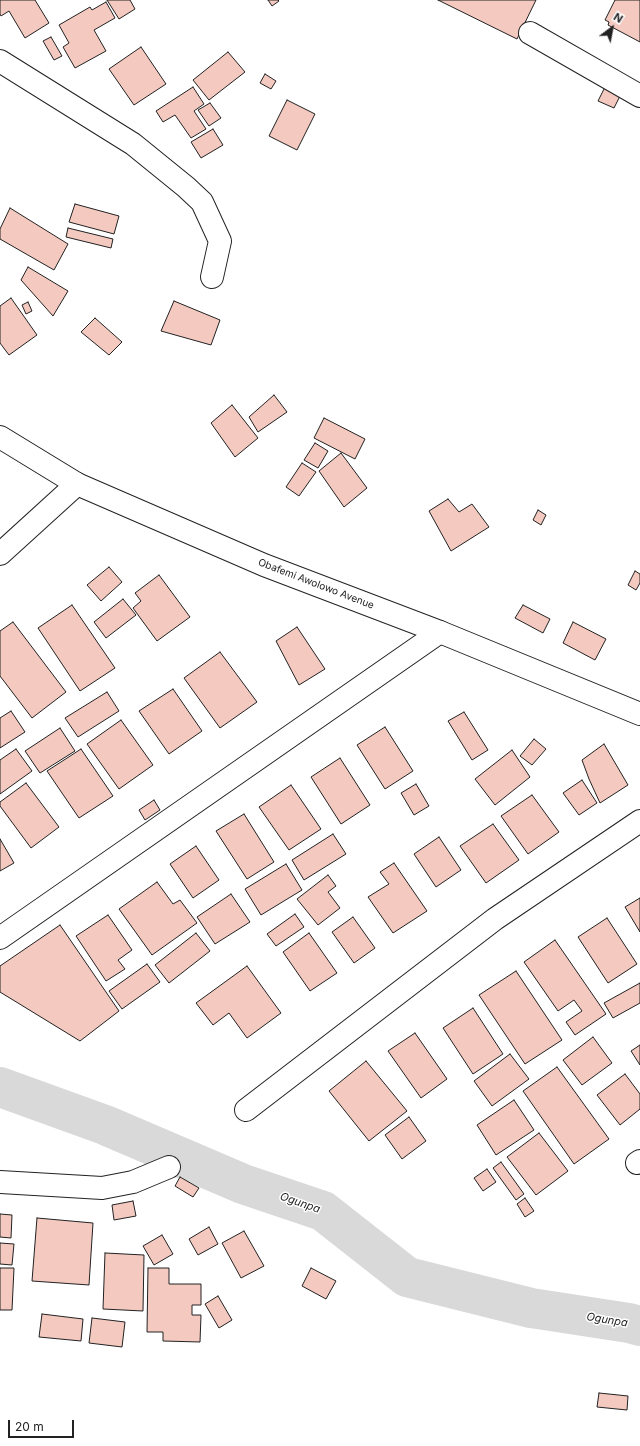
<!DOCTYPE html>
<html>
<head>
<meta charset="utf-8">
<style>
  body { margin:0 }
  #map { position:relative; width:640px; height:1446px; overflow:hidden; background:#fff; font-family:Inter,sans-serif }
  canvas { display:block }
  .north { position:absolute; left:592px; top:8px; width:40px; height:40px; -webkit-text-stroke:3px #fff; paint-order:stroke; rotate:32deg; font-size:11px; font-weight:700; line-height:16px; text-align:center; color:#222 }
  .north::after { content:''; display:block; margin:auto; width:14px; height:18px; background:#222; clip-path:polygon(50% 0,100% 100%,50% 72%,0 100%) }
  .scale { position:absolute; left:8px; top:1420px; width:66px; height:18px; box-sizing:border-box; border:2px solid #222; border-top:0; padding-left:5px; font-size:12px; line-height:14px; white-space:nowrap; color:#222; -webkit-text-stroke:3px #fff; paint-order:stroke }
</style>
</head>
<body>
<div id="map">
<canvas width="640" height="1446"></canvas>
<div class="north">N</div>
<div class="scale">20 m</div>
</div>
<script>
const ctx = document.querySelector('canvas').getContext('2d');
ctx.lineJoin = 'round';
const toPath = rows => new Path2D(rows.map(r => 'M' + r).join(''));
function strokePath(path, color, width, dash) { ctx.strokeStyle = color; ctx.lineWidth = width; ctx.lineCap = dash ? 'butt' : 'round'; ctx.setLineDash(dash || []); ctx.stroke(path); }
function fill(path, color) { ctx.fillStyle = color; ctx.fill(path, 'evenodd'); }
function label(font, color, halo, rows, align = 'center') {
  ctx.font = font + ' Inter,sans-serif'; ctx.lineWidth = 3; ctx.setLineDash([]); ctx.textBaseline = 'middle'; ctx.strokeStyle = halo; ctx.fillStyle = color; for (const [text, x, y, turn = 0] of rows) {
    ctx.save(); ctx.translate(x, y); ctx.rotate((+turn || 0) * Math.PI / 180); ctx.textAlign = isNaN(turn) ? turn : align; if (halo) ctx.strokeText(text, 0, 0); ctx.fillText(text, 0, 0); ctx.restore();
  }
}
strokePath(toPath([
  [0,1087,105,1125,243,1184,323,1211,407,1277,531,1308,629,1323,640,1326]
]), '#d9d9d9', 40);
const building = toPath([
  [0,0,35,0,49,23,25,38,9,11,1,16,0,14,0,0],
  [107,0,130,0,135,9,119,19,107,0],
  [268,0,278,0,279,1,272,6,268,0],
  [438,0,536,0,517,39,438,0],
  [615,0,640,0,640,42,608,25,609,22,605,20,615,0],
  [106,2,115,18,94,30,106,51,75,68,63,47,69,43,59,25,90,7,92,10,106,2],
  [51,37,62,56,54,60,43,41,51,37],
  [141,47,166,84,134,105,109,69,141,47],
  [228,52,245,72,209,100,193,80,228,52],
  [265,74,276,81,271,89,260,83,265,74],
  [607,83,623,90,614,108,598,101,607,83],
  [193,87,204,104,194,111,206,129,191,138,175,115,163,122,156,111,193,87],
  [287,100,315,114,297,150,269,136,287,100],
  [210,103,221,118,209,126,198,110,210,103],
  [213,129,223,145,201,158,191,142,213,129],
  [75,204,119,216,114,234,69,222,75,204],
  [10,208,68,244,54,270,0,239,0,229,10,208],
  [68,228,113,239,111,248,66,237,68,228],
  [28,267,68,291,53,316,21,280,28,267],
  [11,298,37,335,9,355,0,343,0,306,11,298],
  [174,301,220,320,211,345,161,331,174,301],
  [28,302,32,311,26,314,22,305,28,302],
  [95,318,122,342,109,355,81,332,95,318],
  [274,395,287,412,258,432,249,417,274,395],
  [232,405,258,438,235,457,211,423,232,405],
  [324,418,365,439,355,459,314,438,324,418],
  [315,443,328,451,318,468,304,460,315,443],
  [341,453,367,488,344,507,319,471,341,453],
  [302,463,316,472,299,496,286,487,302,463],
  [448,499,459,512,472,504,489,527,451,551,429,511,448,499],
  [538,510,546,515,541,525,533,520,538,510],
  [109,567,122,582,101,601,87,585,109,567],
  [635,571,640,574,640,583,636,590,628,585,635,571],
  [159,575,190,617,157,641,133,608,141,601,135,593,159,575],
  [123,599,136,615,106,638,94,622,123,599],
  [72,605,115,668,80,691,38,628,72,605],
  [523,605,550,619,543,633,515,618,523,605],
  [13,622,66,692,32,718,0,676,0,631,13,622],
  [573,622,606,639,595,660,563,643,573,622],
  [297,627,325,669,299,685,276,641,297,627],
  [220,652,257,702,220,728,184,678,220,652],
  [173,689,202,731,169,754,139,711,173,689],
  [107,692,119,711,78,737,65,718,107,692],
  [11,711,25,732,0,748,0,718,11,711],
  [464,712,488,750,472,760,448,721,464,712],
  [121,720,153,765,119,789,87,744,121,720],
  [385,727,413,771,385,789,357,745,385,727],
  [60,728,75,751,40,773,25,751,60,728],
  [534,739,546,749,532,765,520,756,534,739],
  [604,744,628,785,600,803,589,779,582,760,604,744],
  [16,749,32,771,0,794,0,760,16,749],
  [81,749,113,796,79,818,47,771,81,749],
  [512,750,530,777,495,805,475,779,512,750],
  [340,758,370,805,341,824,311,777,340,758],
  [582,780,597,803,579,815,563,793,582,780],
  [26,783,59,827,31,848,0,806,0,802,26,783],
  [416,784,429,806,414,815,401,793,416,784],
  [291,785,321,829,289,850,259,807,291,785],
  [532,795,559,832,528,854,501,816,532,795],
  [154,800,160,810,145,820,139,810,154,800],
  [244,814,274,862,247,879,216,831,244,814],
  [493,824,519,860,486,883,460,846,493,824],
  [333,834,346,854,304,880,292,860,333,834],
  [439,837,461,870,436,887,414,854,439,837],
  [0,839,14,863,0,871,0,839],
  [196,846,219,880,193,898,170,864,196,846],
  [394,863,427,911,393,933,368,897,389,884,380,872,394,863],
  [286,864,302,890,261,915,245,889,286,864],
  [328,875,336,886,328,892,340,908,318,925,297,899,328,875],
  [157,882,173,904,180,900,197,923,152,955,119,909,157,882],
  [231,894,250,922,215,944,197,917,231,894],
  [640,898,640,932,625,907,640,898],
  [295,914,304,927,276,946,267,934,295,914],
  [108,915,132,950,118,960,125,969,106,981,76,936,108,915],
  [353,917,375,948,354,963,332,932,353,917],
  [607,918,637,964,608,983,578,937,607,918],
  [60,925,119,1011,80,1041,0,992,0,966,60,925],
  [196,933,210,951,169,983,155,965,196,933],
  [309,933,337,973,310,991,283,952,309,933],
  [555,940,606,1014,575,1035,566,1022,582,1011,574,1000,558,1011,524,962,555,940],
  [147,964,160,982,122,1009,109,991,147,964],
  [247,966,281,1013,247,1038,229,1013,213,1025,196,1003,247,966],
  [516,971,562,1040,525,1064,479,995,516,971],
  [640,983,640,1003,613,1018,604,1003,640,983],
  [473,1008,503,1054,473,1074,443,1028,473,1008],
  [415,1033,447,1079,421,1098,388,1051,415,1033],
  [593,1037,612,1063,582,1085,563,1060,593,1037],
  [640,1045,640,1065,631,1051,640,1045],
  [510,1054,529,1079,492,1106,474,1081,510,1054],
  [366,1061,407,1111,369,1141,329,1091,366,1061],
  [557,1067,609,1139,574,1164,523,1091,557,1067],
  [625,1074,640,1094,640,1109,620,1125,597,1095,625,1074],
  [514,1100,534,1130,496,1155,477,1125,514,1100],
  [409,1117,426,1141,402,1159,385,1135,409,1117],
  [539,1133,568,1171,536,1195,507,1157,539,1133],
  [501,1162,524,1194,516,1200,493,1168,501,1162],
  [487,1169,496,1182,483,1191,474,1178,487,1169],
  [180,1177,199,1188,193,1197,175,1186,180,1177],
  [525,1198,534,1211,525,1217,517,1204,525,1198],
  [133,1201,136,1216,114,1220,112,1205,133,1201],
  [0,1214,12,1215,11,1238,0,1237,0,1214],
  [37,1218,93,1223,89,1285,32,1281,37,1218],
  [209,1227,218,1244,198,1255,189,1239,209,1227],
  [244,1231,264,1266,241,1278,222,1243,244,1231],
  [162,1235,173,1254,154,1265,143,1246,162,1235],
  [0,1243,14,1244,12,1265,0,1264,0,1243],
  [105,1253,144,1255,143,1311,103,1309,105,1253],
  [0,1268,14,1268,12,1310,0,1310,0,1268],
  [148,1268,169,1268,169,1284,201,1284,201,1305,192,1305,192,1315,201,1315,200,1342,163,1341,163,1332,147,1332,148,1268],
  [311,1268,336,1281,326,1299,302,1286,311,1268],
  [218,1296,232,1320,219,1328,205,1304,218,1296],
  [42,1314,83,1319,81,1341,39,1337,42,1314],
  [92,1318,125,1322,122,1347,89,1343,92,1318],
  [599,1393,628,1396,627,1410,597,1407,599,1393]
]);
fill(building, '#f3c9c0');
strokePath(building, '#222', 1);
const minor = toPath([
  [530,33,640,96],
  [0,61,133,144,186,187,202,202,220,241,212,277],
  [0,554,77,484],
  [0,938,440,632],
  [246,1110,495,919,640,821],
  [637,1163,640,1161],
  [0,1182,102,1188,133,1182,169,1167]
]);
const major = toPath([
  [0,437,77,484,264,565,440,632,640,714]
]);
strokePath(minor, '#222', 24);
strokePath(major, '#222', 24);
strokePath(minor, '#fff', 22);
strokePath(major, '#fff', 22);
label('10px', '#222', '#fff', [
  ["Obafemi Awolowo Avenue",316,584,21]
]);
label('italic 11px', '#222', '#fff', [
  ["Ogunpa",300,1203,19],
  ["Ogunpa",607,1320,9]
]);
</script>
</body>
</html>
